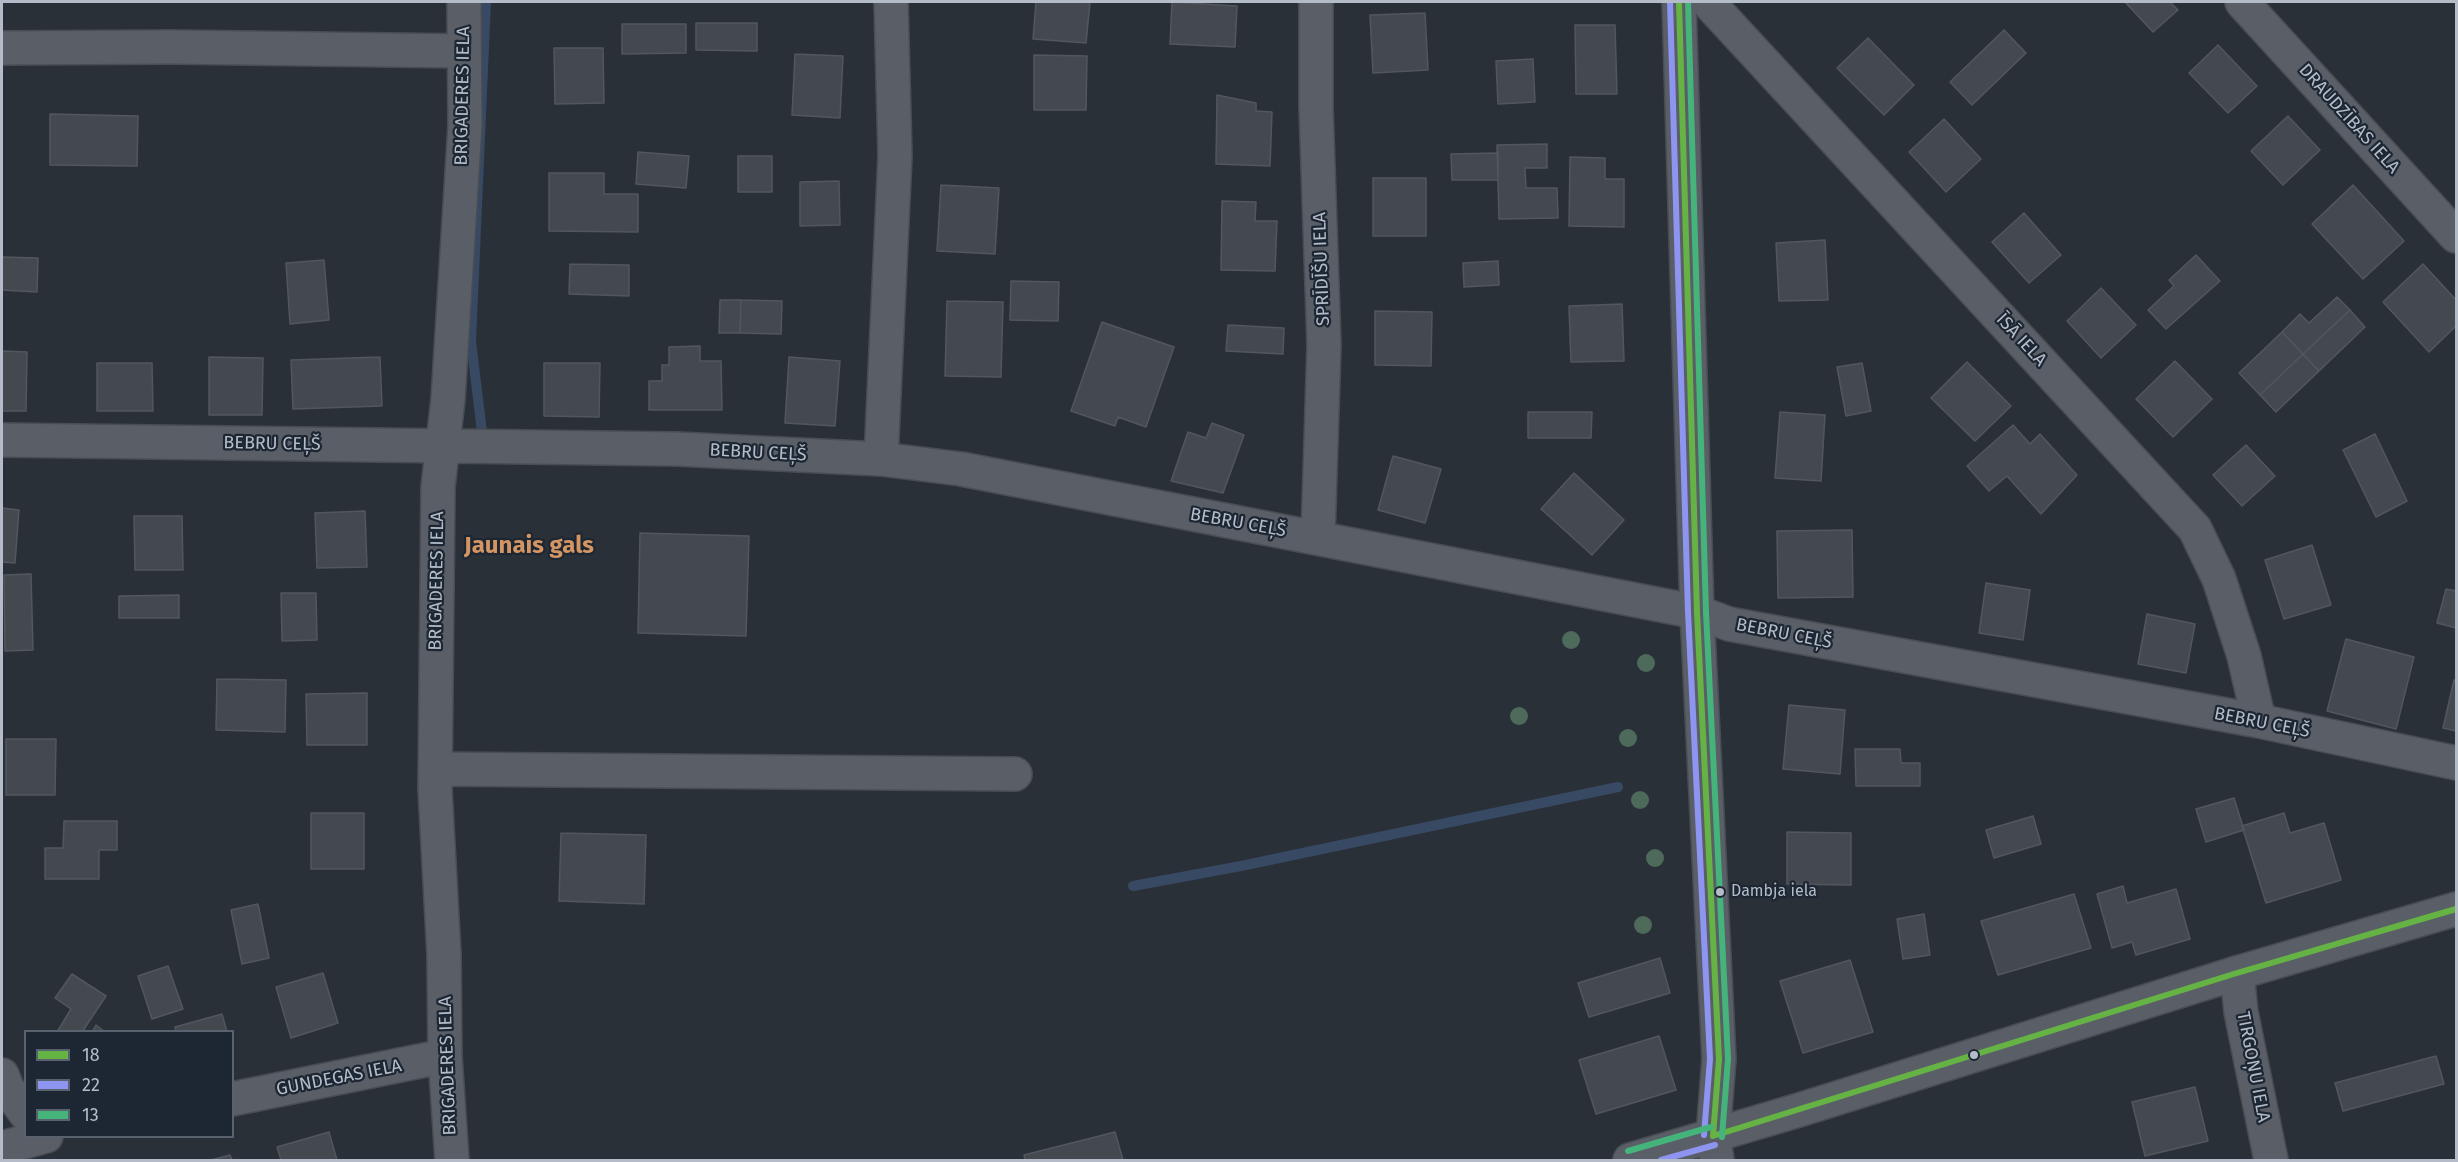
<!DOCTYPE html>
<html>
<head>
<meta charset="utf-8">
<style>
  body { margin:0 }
  #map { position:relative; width:2458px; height:1162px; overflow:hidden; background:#2a3038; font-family:"Fira Sans",sans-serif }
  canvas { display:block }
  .frame { position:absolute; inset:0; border:3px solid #b4bcc9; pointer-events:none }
  .legend { position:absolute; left:24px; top:1030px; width:210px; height:108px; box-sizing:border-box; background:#1d2633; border:2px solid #59626f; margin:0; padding:8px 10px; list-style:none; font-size:18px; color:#b4bcc9 }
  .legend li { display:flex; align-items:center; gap:12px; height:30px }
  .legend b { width:30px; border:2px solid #59626f }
</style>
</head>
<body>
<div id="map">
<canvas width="2458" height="1162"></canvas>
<div class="frame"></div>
<ul class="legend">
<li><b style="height:8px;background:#66b345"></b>18</li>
<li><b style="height:8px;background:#8d95f1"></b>22</li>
<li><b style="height:8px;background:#44b47b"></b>13</li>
</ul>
</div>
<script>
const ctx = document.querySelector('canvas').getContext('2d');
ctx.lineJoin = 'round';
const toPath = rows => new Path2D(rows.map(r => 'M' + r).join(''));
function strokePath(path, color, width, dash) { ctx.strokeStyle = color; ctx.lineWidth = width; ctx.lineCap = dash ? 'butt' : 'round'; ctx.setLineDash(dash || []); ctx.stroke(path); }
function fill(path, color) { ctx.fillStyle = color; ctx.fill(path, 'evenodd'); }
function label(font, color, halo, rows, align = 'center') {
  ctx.font = font + ' "Fira Sans",sans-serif'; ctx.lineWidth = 4.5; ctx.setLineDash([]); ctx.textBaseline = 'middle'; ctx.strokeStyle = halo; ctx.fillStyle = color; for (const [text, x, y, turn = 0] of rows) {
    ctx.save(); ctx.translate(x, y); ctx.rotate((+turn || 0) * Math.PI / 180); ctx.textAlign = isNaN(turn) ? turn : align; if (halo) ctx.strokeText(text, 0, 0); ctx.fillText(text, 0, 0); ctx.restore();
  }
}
strokePath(toPath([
  [482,432,471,341,486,2],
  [1133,886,1241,866,1618,787]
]), '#384963', 10);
const building = toPath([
  [1036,2,1090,2,1086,43,1033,39,1036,2],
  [1172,2,1237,6,1235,47,1170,44,1172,2],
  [2125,2,2170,2,2178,10,2153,32,2125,2],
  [1425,13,1428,70,1373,73,1370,15,1425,13],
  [696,23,757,23,757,51,696,50,696,23],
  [622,24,686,24,686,53,622,54,622,24],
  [1575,25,1615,25,1617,94,1576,94,1575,25],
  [2004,30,2026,53,1972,105,1950,82,2004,30],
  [1868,38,1914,85,1884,115,1837,68,1868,38],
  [2218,45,2257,86,2228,113,2189,73,2218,45],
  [554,48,603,48,604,103,555,104,554,48],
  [795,54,843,56,840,118,792,115,795,54],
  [1034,55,1087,56,1086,110,1034,110,1034,55],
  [1533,59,1535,102,1498,104,1496,61,1533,59],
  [1217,95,1256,103,1256,111,1272,112,1270,166,1216,164,1217,95],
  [50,114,138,116,137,166,50,165,50,114],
  [2288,116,2320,150,2283,185,2251,151,2288,116],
  [1944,119,1981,159,1946,192,1909,152,1944,119],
  [1547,144,1547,168,1525,168,1526,188,1557,188,1558,218,1499,219,1497,145,1547,144],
  [638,152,689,156,686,188,636,184,638,152],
  [1498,153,1498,180,1452,180,1451,154,1498,153],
  [738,156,772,156,772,192,738,192,738,156],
  [1570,157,1605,158,1605,179,1624,179,1624,227,1569,226,1570,157],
  [549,173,604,173,604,194,638,194,638,232,549,231,549,173],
  [1373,178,1426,178,1426,236,1373,236,1373,178],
  [839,181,840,225,800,226,800,182,839,181],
  [941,185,999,188,995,254,937,251,941,185],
  [2353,185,2404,241,2363,279,2312,224,2353,185],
  [1222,201,1256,202,1255,221,1277,221,1275,271,1221,270,1222,201],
  [2024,213,2061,255,2029,283,1992,242,2024,213],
  [1825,240,1828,300,1779,301,1776,243,1825,240],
  [2196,255,2220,281,2166,329,2148,310,2174,286,2169,280,2196,255],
  [2,257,38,258,37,292,2,290,2,257],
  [324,260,329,320,290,324,286,263,324,260],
  [1498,261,1499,285,1464,287,1463,263,1498,261],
  [570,264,629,265,629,296,569,294,570,264],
  [2423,264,2456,300,2456,326,2429,352,2383,302,2423,264],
  [1011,281,1059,282,1058,321,1010,320,1011,281],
  [2101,288,2136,325,2101,358,2067,321,2101,288],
  [2337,297,2350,310,2303,354,2282,332,2300,314,2309,323,2337,297],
  [720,300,741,300,740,333,719,333,720,300],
  [741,300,782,301,781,334,740,333,741,300],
  [947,301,1003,302,1001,377,945,376,947,301],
  [1622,304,1624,361,1571,362,1569,306,1622,304],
  [2350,310,2365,327,2319,371,2303,354,2350,310],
  [1375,311,1432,312,1431,366,1375,365,1375,311],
  [1102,322,1174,347,1146,427,1118,417,1115,426,1071,411,1102,322],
  [1228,325,1284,328,1283,354,1226,351,1228,325],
  [2282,332,2303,354,2260,395,2239,373,2282,332],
  [700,346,700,361,721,361,722,410,649,410,649,381,662,381,662,365,669,365,669,347,700,346],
  [2,351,27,352,26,411,2,411,2,351],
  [2303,354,2319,371,2276,412,2260,395,2303,354],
  [209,357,263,358,262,415,209,415,209,357],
  [380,357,382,406,293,409,291,360,380,357],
  [789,357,840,361,835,426,785,423,789,357],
  [2175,361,2212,399,2173,437,2136,399,2175,361],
  [1967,362,2011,406,1975,441,1931,398,1967,362],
  [97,363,152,363,153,411,97,411,97,363],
  [544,363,600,363,599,417,544,416,544,363],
  [1862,363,1871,411,1846,416,1837,367,1862,363],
  [1528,412,1592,412,1591,438,1528,438,1528,412],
  [1780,412,1825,415,1821,481,1775,478,1780,412],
  [1212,423,1244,435,1223,493,1171,481,1188,432,1206,438,1212,423],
  [2013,425,2030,444,2040,434,2077,475,2041,514,2007,476,1989,491,1967,466,2013,425],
  [2375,434,2407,501,2376,517,2343,450,2375,434],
  [2246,445,2275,476,2242,506,2213,475,2246,445],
  [1393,456,1441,469,1425,523,1378,510,1393,456],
  [1574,473,1624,520,1592,555,1541,509,1574,473],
  [2,508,19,510,15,563,2,562,2,508],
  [365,511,367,567,317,568,315,513,365,511],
  [134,516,182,516,183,570,135,570,134,516],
  [1852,530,1853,597,1778,598,1777,531,1852,530],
  [640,533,749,536,746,636,638,633,640,533],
  [2312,545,2331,605,2284,619,2265,560,2312,545],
  [31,574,33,650,5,651,4,575,31,574],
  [1986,583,2030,590,2023,640,1979,633,1986,583],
  [2446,589,2456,591,2456,628,2437,623,2446,589],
  [281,593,316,593,317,640,282,641,281,593],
  [179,595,179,618,119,618,119,596,179,595],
  [2147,614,2195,624,2186,673,2138,664,2147,614],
  [2346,639,2414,657,2396,729,2327,711,2346,639],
  [217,679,286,680,285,732,216,730,217,679],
  [2454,680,2456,681,2456,731,2443,728,2454,680],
  [367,693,367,745,307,745,306,694,367,693],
  [1789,705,1845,710,1840,774,1783,769,1789,705],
  [6,739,56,739,55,795,6,795,6,739],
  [1855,749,1900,749,1901,763,1920,763,1920,786,1856,786,1855,749],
  [2234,798,2244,830,2206,842,2196,809,2234,798],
  [311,813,364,813,364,869,311,869,311,813],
  [2284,813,2290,833,2324,823,2341,880,2266,903,2242,826,2284,813],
  [2033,816,2041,844,1994,858,1986,830,2033,816],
  [64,821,117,821,117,850,99,850,99,879,45,879,45,848,63,848,64,821],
  [1787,832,1851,833,1851,885,1787,884,1787,832],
  [561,833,646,835,644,904,559,901,561,833],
  [2123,886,2127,903,2176,889,2190,939,2136,955,2132,942,2112,948,2097,894,2123,886],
  [2074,894,2091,948,1998,975,1981,921,2074,894],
  [258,904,269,958,242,964,231,910,258,904],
  [1924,914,1930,955,1903,959,1897,919,1924,914],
  [1660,958,1670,993,1589,1017,1578,983,1660,958],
  [1850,960,1873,1032,1803,1053,1780,981,1850,960],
  [168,966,183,1009,152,1019,138,976,168,966],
  [323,973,338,1023,291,1038,276,987,323,973],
  [72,974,106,996,82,1032,57,1032,71,1009,55,998,72,974],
  [222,1014,227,1032,176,1032,175,1027,222,1014],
  [96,1025,105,1032,92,1032,96,1025],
  [1659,1036,1676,1090,1596,1114,1579,1060,1659,1036],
  [2436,1056,2444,1084,2343,1111,2335,1083,2436,1056],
  [2195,1087,2208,1141,2145,1156,2132,1102,2195,1087],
  [329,1132,337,1160,281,1160,277,1147,329,1132],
  [1115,1132,1123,1160,1025,1160,1024,1155,1115,1132],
  [230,1155,232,1160,211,1160,230,1155]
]);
fill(building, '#444950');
strokePath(building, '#52575f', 1.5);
const minor = toPath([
  [1316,2,1316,107,1324,345,1318,537],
  [1708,2,2195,529,2219,579,2244,656,2259,721],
  [2242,2,2456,236],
  [2,48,172,47,464,51],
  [2,440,677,449,881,459,961,469,1697,612,1729,624,2259,721,2456,763],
  [881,459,895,156,891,2],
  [435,769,1015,774],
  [2237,973,2241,1012,2271,1160],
  [2,1075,7,1088,26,1114],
  [232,1099,445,1056],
  [1713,1136,1717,1160],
  [2,1148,46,1136],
  [452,1160,445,1056,444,955,435,789,438,487,448,399,465,125,464,2]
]);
const tertiary = toPath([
  [1679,2,1697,612,1719,1059,1713,1136],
  [1630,1160,1799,1110,2237,973,2456,909]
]);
strokePath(minor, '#484c53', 36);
strokePath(tertiary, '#484c53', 36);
strokePath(minor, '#5a5e66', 33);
strokePath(tertiary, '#5a5e66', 33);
strokePath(toPath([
  [1679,2,1697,612,1719,1059,1713,1136],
  [1713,1136,2237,973,2456,909]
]), '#66b345', 6);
strokePath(toPath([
  [1670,2,1688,612,1710,1059,1704,1135],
  [1661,1160,1715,1145]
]), '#8d95f1', 6);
strokePath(toPath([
  [1688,2,1706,612,1728,1059,1722,1137],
  [1628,1151,1711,1127]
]), '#44b47b', 6);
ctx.fillStyle = '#4e6a5a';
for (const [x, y] of [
  [1571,640],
  [1646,663],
  [1519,716],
  [1628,738],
  [1640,800],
  [1655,858],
  [1643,925]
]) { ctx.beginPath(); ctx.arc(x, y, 9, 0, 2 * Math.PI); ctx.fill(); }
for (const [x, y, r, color] of [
  [1720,892,5,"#b4bcc9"],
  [1974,1055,5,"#b4bcc9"]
]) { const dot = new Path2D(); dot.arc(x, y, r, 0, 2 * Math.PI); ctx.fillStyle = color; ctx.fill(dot); strokePath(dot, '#1d2633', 2); }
label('16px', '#b4bcc9', '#1d2633', [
  ["Dambja iela",1731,892]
], 'left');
label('18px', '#b4bcc9', '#1d2633', [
  ["BRIGADERES IELA",463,96,-89],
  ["DRAUDZĪBAS IELA",2349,119,48],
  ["SPRĪDĪŠU IELA",1322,269,-92],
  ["ĪSĀ IELA",2021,340,47],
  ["BEBRU CEĻŠ",272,444,1],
  ["BEBRU CEĻŠ",758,453,3],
  ["BEBRU CEĻŠ",1238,523,10],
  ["BRIGADERES IELA",437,581,-89],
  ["BEBRU CEĻŠ",1784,634,11],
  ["BEBRU CEĻŠ",2262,723,11],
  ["BRIGADERES IELA",448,1066,-92],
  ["TIRGOŅU IELA",2253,1067,79],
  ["GUNDEGAS IELA",339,1078,-11]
]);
label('bold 24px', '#d59563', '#1d2633', [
  ["Jaunais gals",529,546]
]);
</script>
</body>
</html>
